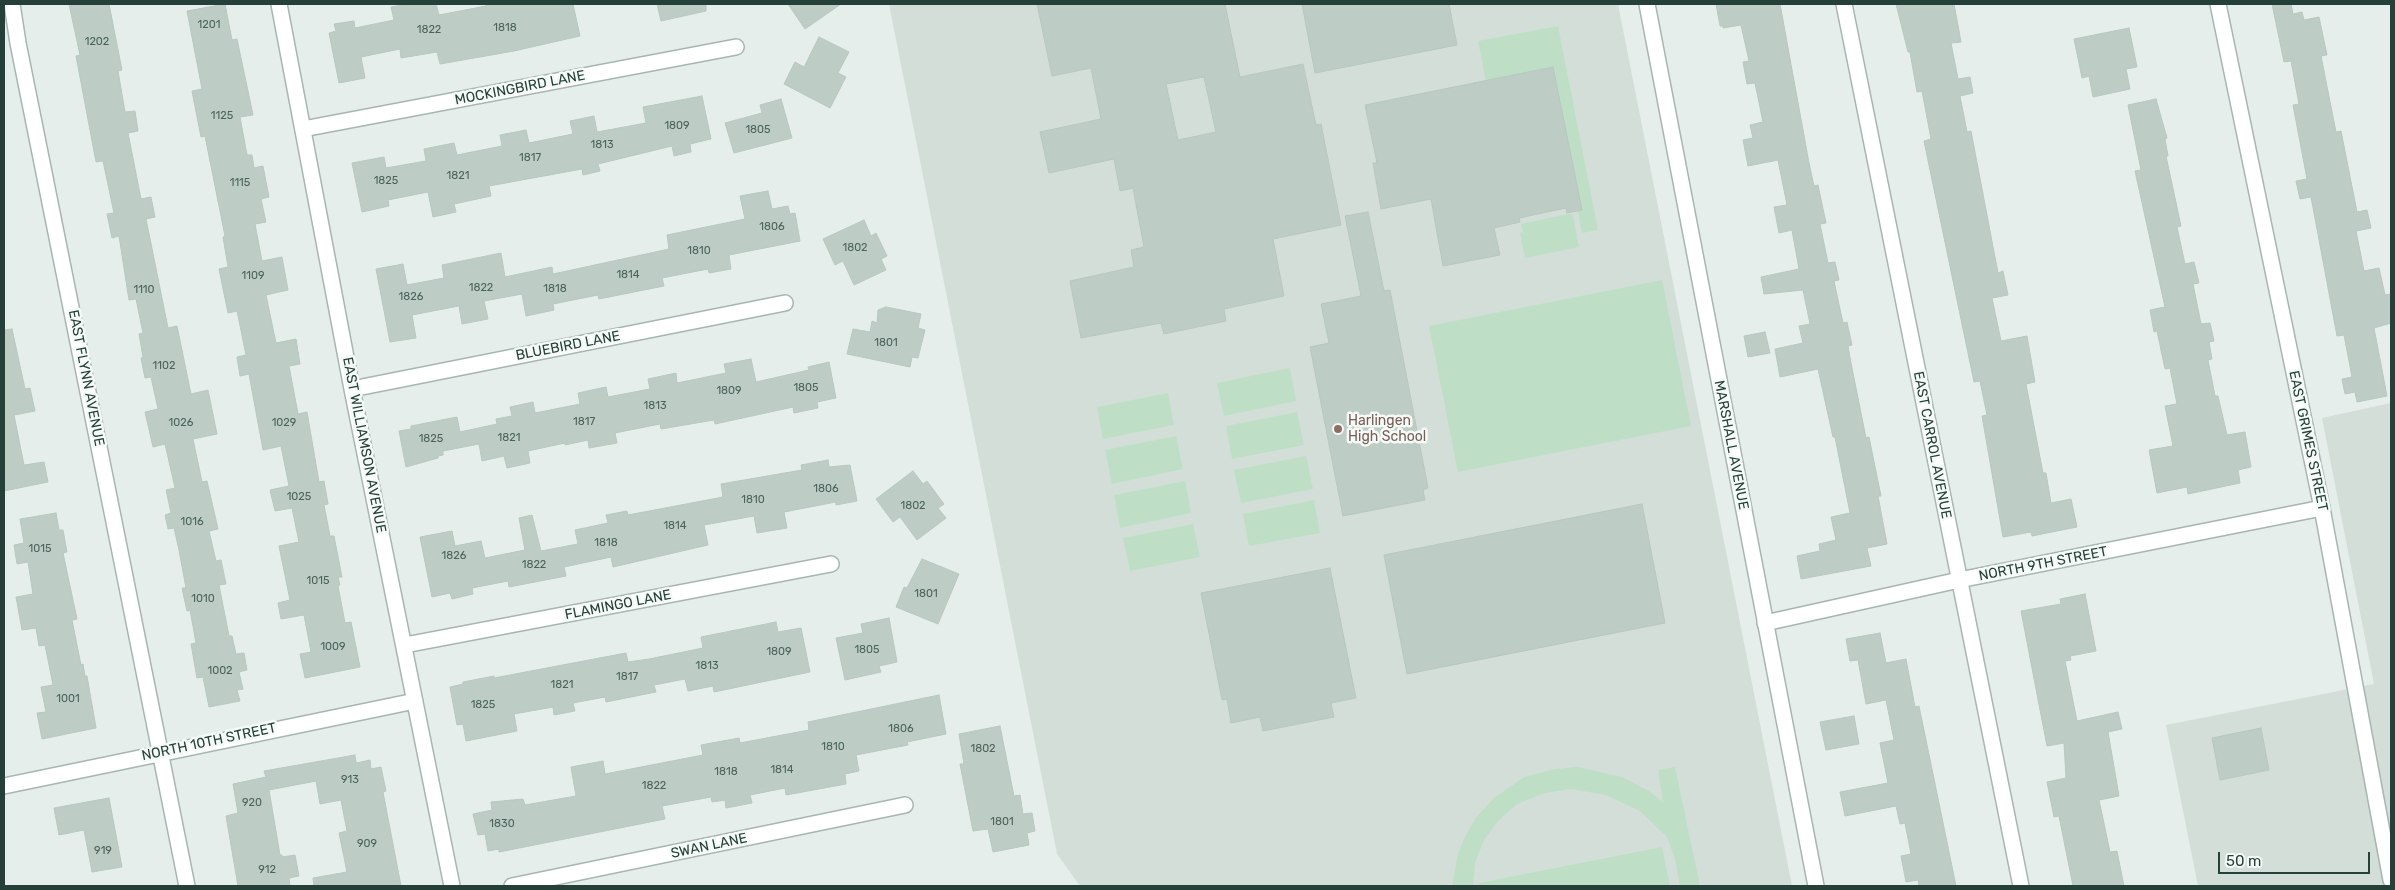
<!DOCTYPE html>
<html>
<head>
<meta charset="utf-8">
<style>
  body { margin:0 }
  #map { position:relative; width:2395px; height:890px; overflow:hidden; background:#e5eeea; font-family:Rubik,sans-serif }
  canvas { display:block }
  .frame { position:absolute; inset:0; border:5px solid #244038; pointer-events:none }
  .scale { position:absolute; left:2218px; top:852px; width:152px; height:22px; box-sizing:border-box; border:2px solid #244038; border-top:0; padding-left:6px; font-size:15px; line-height:18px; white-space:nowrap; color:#244038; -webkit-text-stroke:4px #f5faf8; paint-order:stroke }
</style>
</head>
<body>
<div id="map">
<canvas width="2395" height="890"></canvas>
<div class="frame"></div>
<div class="scale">50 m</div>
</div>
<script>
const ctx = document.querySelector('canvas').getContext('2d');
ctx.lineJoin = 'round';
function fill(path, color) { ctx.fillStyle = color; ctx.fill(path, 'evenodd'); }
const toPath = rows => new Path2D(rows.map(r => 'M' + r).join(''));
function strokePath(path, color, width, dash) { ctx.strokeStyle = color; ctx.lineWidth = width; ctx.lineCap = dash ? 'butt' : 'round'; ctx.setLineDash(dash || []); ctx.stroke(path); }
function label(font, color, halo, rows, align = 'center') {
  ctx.font = font + ' Rubik,sans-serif'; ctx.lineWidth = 5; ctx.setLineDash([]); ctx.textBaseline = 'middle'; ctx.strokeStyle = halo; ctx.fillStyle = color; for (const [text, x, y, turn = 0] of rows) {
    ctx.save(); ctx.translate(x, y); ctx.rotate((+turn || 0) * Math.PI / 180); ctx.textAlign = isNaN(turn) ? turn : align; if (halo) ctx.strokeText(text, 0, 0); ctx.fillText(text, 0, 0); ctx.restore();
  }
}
fill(toPath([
  [889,4,1618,4,1792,886,1080,886,1057,854],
  [2391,403,2391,886,2198,886,2166,725,2374,684,2322,418]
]), '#d3ded9');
fill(toPath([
  [1558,26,1598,230,1582,233,1578,211,1582,210,1553,67,1486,81,1478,41],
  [1568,214,1573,215,1579,247,1525,258,1520,233,1523,232,1521,224],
  [1662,280,1691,426,1458,472,1429,326],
  [1290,368,1296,401,1224,416,1217,383],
  [1168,393,1174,425,1103,439,1097,407],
  [1297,412,1304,445,1232,459,1226,426],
  [1176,436,1183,469,1112,484,1105,450],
  [1306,456,1313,489,1241,503,1234,470],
  [1185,481,1191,513,1120,528,1114,495],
  [1314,500,1320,533,1249,546,1243,514],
  [1193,524,1200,557,1130,571,1123,538],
  [1578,767,1622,777,1649,791,1663,802,1658,770,1675,767,1700,886,1680,886,1675,859,1667,837,1640,811,1606,795,1571,789,1545,793,1517,804,1498,821,1484,840,1475,863,1473,886,1452,886,1458,853,1465,837,1475,819,1494,798,1524,777,1555,769],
  [1662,847,1670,886,1479,886,1479,883]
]), '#bedfc6');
const building = toPath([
  [69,4,109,4,122,70,118,71,125,112,135,111,138,131,128,133,141,199,151,197,155,217,146,219,168,328,177,326,191,394,208,390,217,434,193,439,202,482,207,481,218,529,209,531,216,561,221,560,226,584,219,585,229,636,232,636,236,654,244,653,247,670,239,672,243,689,237,690,240,701,209,707,203,677,197,678,191,644,196,643,190,610,187,611,182,588,186,588,179,550,174,528,168,529,165,515,171,513,166,490,175,488,165,444,153,447,145,412,158,409,151,377,145,378,141,358,143,357,139,334,143,333,136,299,129,300,119,236,112,238,107,214,114,213,103,161,96,162,76,56,80,55,69,4],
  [225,4,232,40,237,39,253,115,240,117,247,155,252,155,254,168,263,166,269,197,261,199,266,222,255,224,262,261,282,257,288,290,266,295,276,343,296,339,300,364,289,366,298,414,307,412,319,482,324,481,328,504,324,505,330,536,334,536,342,577,338,577,340,585,338,586,345,623,351,622,360,667,305,678,300,654,311,652,304,615,281,619,278,603,290,600,279,546,299,542,292,508,275,511,270,490,289,486,281,446,263,450,249,374,240,376,237,357,246,355,237,311,228,313,219,269,228,267,223,237,225,236,205,136,201,137,192,91,202,89,187,11,225,4],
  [408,4,436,4,439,15,486,6,486,4,573,4,580,36,514,51,440,64,437,52,401,58,400,49,361,57,365,78,339,83,329,33,336,31,334,24,354,21,355,28,394,20,391,7,408,4],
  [657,4,706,4,706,11,661,21,657,4],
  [788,4,841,4,805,29,788,4],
  [1037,4,1225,4,1240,77,1303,64,1316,125,1321,124,1341,225,1273,239,1284,296,1224,309,1226,321,1164,334,1161,323,1081,338,1070,281,1134,267,1131,250,1144,247,1133,188,1120,191,1114,159,1049,173,1040,132,1101,119,1091,68,1052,76,1037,4],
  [1204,77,1216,132,1178,140,1166,84,1204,77],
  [1302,4,1449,4,1457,45,1315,73,1302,4],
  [1716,4,1780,4,1809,163,1814,186,1818,185,1826,223,1820,224,1828,263,1835,262,1839,280,1834,281,1843,323,1847,322,1852,345,1848,346,1851,363,1866,438,1869,437,1881,496,1878,496,1887,544,1867,548,1871,566,1801,579,1797,556,1820,551,1819,544,1836,540,1831,517,1850,513,1835,437,1833,437,1818,369,1780,377,1775,349,1803,343,1799,326,1810,324,1803,290,1764,294,1761,277,1799,269,1792,230,1779,233,1774,207,1787,205,1778,160,1748,166,1743,140,1753,138,1750,125,1763,122,1755,83,1747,84,1743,62,1749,61,1741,25,1723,28,1723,26,1720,26,1716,4],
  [1896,4,1954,4,1961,42,1951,43,1958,79,1970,77,1973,93,1960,96,1967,132,1971,131,1998,273,2003,271,2008,295,1992,298,2001,341,2027,336,2035,382,2026,384,2043,473,2046,473,2051,503,2071,499,2077,527,2032,536,2031,532,2003,537,1982,416,1987,415,1980,381,1974,382,1924,141,1931,139,1922,91,1917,92,1910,52,1908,52,1896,4],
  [2272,4,2291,4,2293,14,2302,12,2304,20,2319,17,2327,55,2321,56,2336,132,2341,131,2357,212,2367,210,2371,228,2356,231,2364,271,2379,268,2385,295,2391,294,2391,323,2374,328,2387,396,2357,402,2355,392,2345,394,2342,379,2352,377,2344,335,2337,336,2311,197,2300,199,2296,181,2307,179,2293,105,2299,104,2291,61,2284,62,2272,4],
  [2129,28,2137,67,2126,69,2130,89,2093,97,2089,76,2082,78,2074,39,2129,28],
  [819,37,849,52,838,73,846,77,830,108,784,84,795,62,804,67,819,37],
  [1553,67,1582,210,1567,213,1566,208,1519,218,1520,222,1494,228,1500,255,1443,266,1431,199,1381,209,1373,163,1377,163,1365,105,1553,67],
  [702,96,711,139,690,144,691,152,674,156,672,146,598,164,600,171,583,175,582,169,489,186,491,196,454,204,456,212,433,217,428,192,388,200,389,206,362,212,352,163,384,157,386,168,426,161,424,149,454,143,457,155,502,146,500,135,526,130,529,143,573,134,570,121,594,116,597,132,646,123,643,107,702,96],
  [781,99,792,138,734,153,725,123,762,113,760,105,781,99],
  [2156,99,2167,138,2165,139,2168,156,2166,156,2181,226,2177,227,2185,264,2194,262,2199,283,2193,284,2201,324,2210,323,2214,341,2209,342,2212,359,2208,360,2215,396,2218,396,2227,435,2245,432,2251,467,2238,470,2240,483,2188,494,2187,487,2157,493,2149,450,2173,446,2165,406,2177,404,2170,368,2165,369,2157,331,2154,332,2150,310,2165,307,2135,171,2141,170,2128,105,2156,99],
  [768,191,772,209,788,206,790,214,795,213,800,241,729,255,731,269,709,273,708,269,662,278,664,286,599,299,598,295,553,304,554,310,526,316,522,294,484,301,488,319,462,324,459,306,412,315,416,338,390,342,376,269,403,264,407,285,444,278,442,265,501,253,505,277,552,267,553,274,669,249,667,235,745,219,740,196,768,191],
  [1368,212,1384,291,1390,290,1428,488,1423,490,1425,500,1343,516,1310,347,1329,343,1321,304,1361,296,1345,216,1368,212],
  [864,220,871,236,876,233,887,256,881,259,886,270,854,285,843,261,835,265,823,239,864,220],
  [886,307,921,314,918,328,925,330,918,358,912,357,910,367,847,354,853,329,870,332,872,321,877,323,878,310,886,307],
  [12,329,25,389,30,388,35,411,14,415,24,465,44,462,48,482,4,491,4,330,12,329],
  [1765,332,1770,353,1748,357,1744,336,1765,332],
  [751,359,756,382,809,370,808,367,829,362,836,398,817,402,818,408,794,413,793,407,715,424,714,420,661,429,660,424,615,433,617,443,589,448,588,440,565,445,565,443,528,451,530,463,507,468,504,456,482,461,479,444,443,451,443,455,438,456,438,458,406,467,399,431,411,429,411,426,457,417,460,432,497,424,496,419,512,416,510,407,533,402,535,413,580,404,578,393,606,387,608,397,650,389,648,379,676,373,677,383,726,373,724,364,751,359],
  [828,460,829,467,850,465,857,501,836,505,836,502,784,512,787,528,757,533,754,516,704,525,708,545,613,567,611,557,564,567,566,576,509,587,508,581,472,588,473,594,452,599,450,593,432,597,420,537,452,531,455,546,481,541,485,558,525,550,519,518,532,515,541,551,578,544,575,530,608,523,606,515,627,511,628,515,723,497,721,484,802,470,801,465,828,460],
  [913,471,923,484,927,481,944,504,938,508,946,518,917,540,900,517,893,522,876,499,913,471],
  [1642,504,1665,623,1407,674,1384,555,1642,504],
  [56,513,59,530,63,530,67,552,63,553,77,619,72,620,81,665,83,664,85,676,87,676,96,728,42,739,37,713,46,712,41,687,53,685,45,645,39,646,36,628,22,630,16,597,33,594,28,562,17,564,14,545,24,543,20,519,56,513],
  [922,559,959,574,938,624,896,607,904,587,907,588,922,559],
  [1330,568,1356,698,1331,703,1334,717,1263,731,1260,717,1231,723,1227,699,1222,700,1201,593,1330,568],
  [2085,594,2096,651,2070,656,2071,660,2065,661,2077,721,2118,712,2122,729,2108,732,2119,796,2099,800,2110,852,2117,851,2124,886,2073,886,2059,816,2054,817,2047,782,2066,778,2064,743,2047,746,2021,611,2061,604,2060,599,2085,594],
  [889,618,897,662,879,666,881,672,845,680,836,638,863,633,861,624,889,618],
  [776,622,778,632,801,628,810,672,714,692,713,686,688,691,685,679,654,685,656,692,606,702,605,697,573,703,575,711,554,715,553,707,514,714,517,731,466,741,463,724,457,725,450,687,463,684,463,682,494,676,494,678,626,653,628,662,649,659,703,648,701,637,776,622],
  [1880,633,1886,663,1906,659,1915,707,1919,706,1956,886,1919,886,1918,880,1906,882,1901,856,1911,854,1905,823,1900,824,1896,806,1845,816,1840,792,1888,783,1880,743,1894,740,1886,700,1866,704,1858,660,1850,661,1846,639,1880,633],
  [939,695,946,734,907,742,908,745,856,755,859,771,845,774,846,784,786,795,785,788,750,795,752,803,726,808,725,800,712,802,711,797,662,806,665,819,499,852,499,849,488,851,485,834,478,835,473,814,492,810,491,802,523,799,525,805,576,796,571,767,603,761,605,774,703,755,701,745,739,738,740,743,809,730,808,722,939,695],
  [1854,716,1859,744,1826,750,1820,722,1854,716],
  [1000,726,1014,796,1020,795,1023,814,1032,813,1035,831,1027,833,1029,845,993,852,988,829,973,831,960,764,964,764,959,734,1000,726],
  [2261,728,2269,770,2220,780,2212,738,2261,728],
  [355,755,356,763,370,760,371,769,381,767,386,791,383,792,401,886,314,886,313,878,347,872,339,833,347,831,341,800,320,804,316,781,269,790,280,855,282,855,282,857,295,855,299,876,289,878,290,886,238,886,226,816,238,813,233,784,266,777,264,771,355,755],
  [109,798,122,867,92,872,84,830,59,835,54,808,109,798]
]);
fill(building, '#bdccc5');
strokePath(building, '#b7c8c0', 1);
const minor = toPath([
  [12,4,18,43,187,886],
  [279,4,352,389,452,886],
  [1844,4,2021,886],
  [303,129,736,47],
  [352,389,785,303],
  [1765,623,1959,580,2322,508],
  [405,645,831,564],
  [4,786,415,701],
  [512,886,905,805]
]);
const tertiary = toPath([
  [1647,4,1816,886],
  [2218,4,2322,508,2391,880]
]);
strokePath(minor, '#a7b6b1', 18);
strokePath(tertiary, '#a7b6b1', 18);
strokePath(minor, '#fff', 15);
strokePath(tertiary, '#fff', 15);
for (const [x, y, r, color] of [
  [1338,429,5,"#8d6e63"]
]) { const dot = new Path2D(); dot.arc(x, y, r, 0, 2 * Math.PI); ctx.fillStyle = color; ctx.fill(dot); strokePath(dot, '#f5faf8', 2); }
label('11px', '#4a635b', null, [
  ["1201",209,25],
  ["1818",505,28],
  ["1822",429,30],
  ["1202",97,42],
  ["1125",222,116],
  ["1809",677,126],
  ["1805",758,130],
  ["1813",602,145],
  ["1817",530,158],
  ["1821",458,176],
  ["1825",386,181],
  ["1115",240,183],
  ["1806",772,227],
  ["1802",855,248],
  ["1810",699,251],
  ["1814",628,275],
  ["1109",253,276],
  ["1822",481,288],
  ["1818",555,289],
  ["1110",144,290],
  ["1826",411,297],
  ["1801",886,343],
  ["1102",164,366],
  ["1805",806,388],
  ["1809",729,391],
  ["1813",655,406],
  ["1817",584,422],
  ["1026",181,423],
  ["1029",284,423],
  ["1821",509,438],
  ["1825",431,439],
  ["1806",826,489],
  ["1025",299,497],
  ["1810",753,500],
  ["1802",913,506],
  ["1016",192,522],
  ["1814",675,526],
  ["1818",606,543],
  ["1015",40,549],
  ["1826",454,556],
  ["1822",534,565],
  ["1015",318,581],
  ["1801",926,594],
  ["1010",203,599],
  ["1009",333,647],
  ["1805",867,650],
  ["1809",779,652],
  ["1813",707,666],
  ["1002",220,671],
  ["1817",627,677],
  ["1821",562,685],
  ["1001",68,699],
  ["1825",483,705],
  ["1806",901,729],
  ["1810",833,747],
  ["1802",983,749],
  ["1814",782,770],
  ["1818",726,772],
  ["913",350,780],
  ["1822",654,786],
  ["920",252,803],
  ["1801",1002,822],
  ["1830",502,824],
  ["909",367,844],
  ["919",103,851],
  ["912",267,870]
]);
label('14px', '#244038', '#f5faf8', [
  ["MOCKINGBIRD LANE",520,88,-11],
  ["BLUEBIRD LANE",568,346,-11],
  ["EAST FLYNN AVENUE",86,378,79],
  ["EAST GRIMES STREET",2308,441,78],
  ["EAST WILLIAMSON AVENUE",364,445,79],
  ["MARSHALL AVENUE",1731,445,79],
  ["EAST CARROL AVENUE",1932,445,79],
  ["NORTH 9TH STREET",2043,564,-11],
  ["FLAMINGO LANE",618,605,-11],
  ["NORTH 10TH STREET",209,742,-12],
  ["SWAN LANE",709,846,-12]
]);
label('14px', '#785e54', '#f5faf8', [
  ["Harlingen",1348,421],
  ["High School",1348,437]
], 'left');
</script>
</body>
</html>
